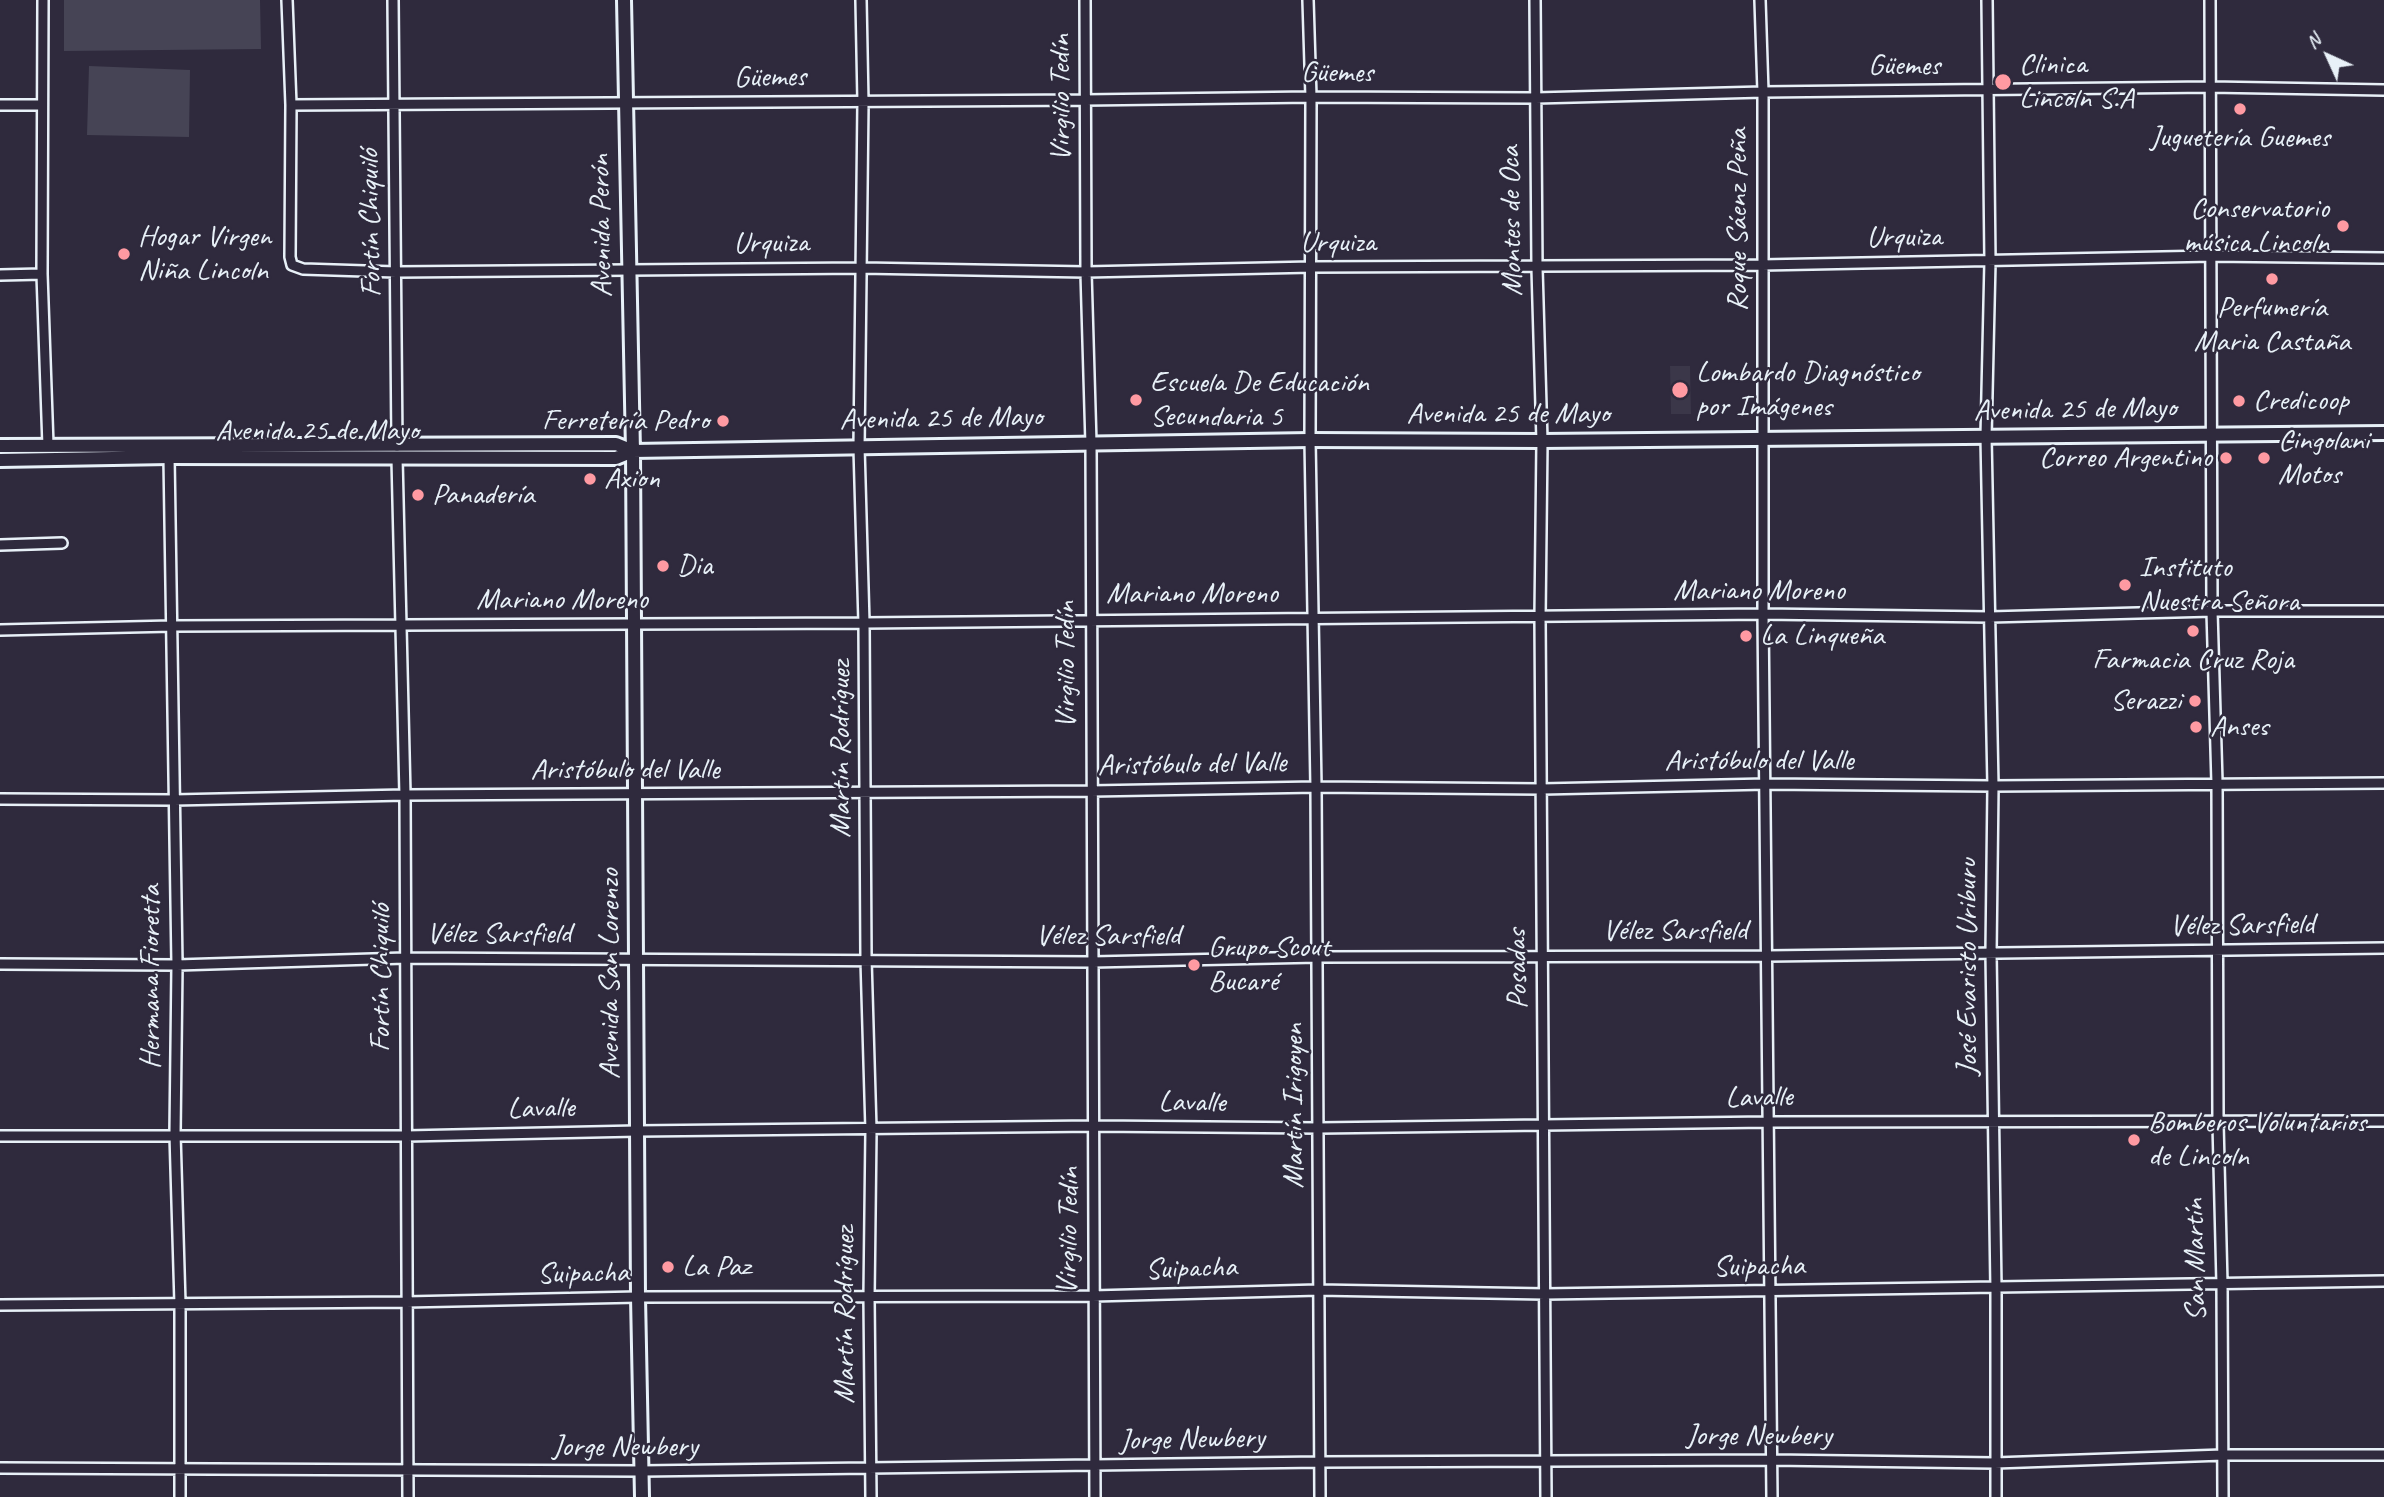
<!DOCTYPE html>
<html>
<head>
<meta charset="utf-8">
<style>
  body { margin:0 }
  #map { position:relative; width:2384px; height:1497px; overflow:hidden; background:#2f2a3d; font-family:Caveat,sans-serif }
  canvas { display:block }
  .north { position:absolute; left:2293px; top:21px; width:70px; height:70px; -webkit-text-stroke:5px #2f2a3d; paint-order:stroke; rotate:315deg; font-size:19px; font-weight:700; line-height:28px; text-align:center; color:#e8f1f8 }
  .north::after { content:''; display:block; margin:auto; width:24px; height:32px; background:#e8f1f8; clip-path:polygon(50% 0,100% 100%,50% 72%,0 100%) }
</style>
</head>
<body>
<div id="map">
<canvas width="2384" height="1497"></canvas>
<div class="north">N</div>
</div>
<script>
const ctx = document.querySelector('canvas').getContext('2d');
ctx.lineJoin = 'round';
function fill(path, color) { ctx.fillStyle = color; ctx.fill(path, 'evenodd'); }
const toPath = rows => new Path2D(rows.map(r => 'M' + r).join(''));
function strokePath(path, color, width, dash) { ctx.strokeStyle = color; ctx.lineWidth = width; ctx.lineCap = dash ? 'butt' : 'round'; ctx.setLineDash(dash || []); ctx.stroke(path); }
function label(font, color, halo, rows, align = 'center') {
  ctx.font = font + ' Caveat,sans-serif'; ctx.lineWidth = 5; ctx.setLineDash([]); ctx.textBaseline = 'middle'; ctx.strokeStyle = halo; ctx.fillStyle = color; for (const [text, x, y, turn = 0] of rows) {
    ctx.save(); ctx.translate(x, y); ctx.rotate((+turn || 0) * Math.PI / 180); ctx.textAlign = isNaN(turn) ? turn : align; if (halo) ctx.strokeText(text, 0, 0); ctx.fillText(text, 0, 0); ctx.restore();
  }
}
fill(toPath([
  [1670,366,1690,366,1691,414,1671,414]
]), '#3b3749');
fill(toPath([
  [64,0,260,0,261,49,64,51],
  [89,66,190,70,189,137,87,135]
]), '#464455');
const street = toPath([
  [43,0,42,274,48,446],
  [287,0,291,105,290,257,292,265,303,269,396,272,862,268,1086,272,1312,267,1762,265,2212,256,2384,258],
  [393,0,397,446],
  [861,0,863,102,859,447,864,623,866,959,871,1130,869,1297,871,1497],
  [1085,0,1086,272,1091,444,1095,1497],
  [1308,0,1311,97,1310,440,1316,787,1320,1497],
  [1535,0,1537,268,1542,441,1540,617,1546,1497],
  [1760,0,1763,92,1763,614,1772,1497],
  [1987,0,1990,261,1986,437,1993,786,1991,953,1996,1289,1996,1497],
  [2210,0,2212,611,2217,783,2218,1123,2222,1284,2223,1497],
  [0,105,42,105],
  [291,105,1085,100,1311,97,1536,98,1763,92,2210,87,2384,90],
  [0,275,42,274],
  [169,457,177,965,175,1134,180,1304,180,1497],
  [397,458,405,795,408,1497],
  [0,545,62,543],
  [0,630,172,626,864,623,1763,614,1990,617,2212,611,2384,611],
  [0,799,174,800,405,795,1091,791,1316,787,1542,789,1766,784,1993,786,2384,783],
  [0,964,177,965,405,958,1093,962,1317,957,1768,956,2384,948],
  [0,1136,407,1136,637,1131,1095,1126,1319,1128,1767,1122,2384,1121],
  [0,1305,406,1302,638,1297,1093,1296,1318,1290,1545,1294,2384,1281],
  [0,1468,642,1471,1320,1462,1772,1460,1995,1463,2223,1455,2384,1455]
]);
const secondary = toPath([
  [624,0,633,451,638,1297,642,1497],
  [0,446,616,444,633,451],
  [0,460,169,457,616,458,633,451,1310,440,1542,441,2384,433]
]);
strokePath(street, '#e8f1f8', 14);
strokePath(secondary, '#e8f1f8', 18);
strokePath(street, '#2f2a3d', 9);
strokePath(secondary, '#2f2a3d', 12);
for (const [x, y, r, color] of [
  [2003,82,9,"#ff9aa2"],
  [2240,109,7,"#ff9aa2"],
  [2343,226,7,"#ff9aa2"],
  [124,254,7,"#ff9aa2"],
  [2272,279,7,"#ff9aa2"],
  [1680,390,9,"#ff9aa2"],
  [1136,400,7,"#ff9aa2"],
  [2239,401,7,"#ff9aa2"],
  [723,421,7,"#ff9aa2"],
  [2226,458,7,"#ff9aa2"],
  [2264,458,7,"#ff9aa2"],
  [590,479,7,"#ff9aa2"],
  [418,495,7,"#ff9aa2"],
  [663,566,7,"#ff9aa2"],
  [2125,585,7,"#ff9aa2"],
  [2193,631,7,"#ff9aa2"],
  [1746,636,7,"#ff9aa2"],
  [2195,701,7,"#ff9aa2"],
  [2196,727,7,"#ff9aa2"],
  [1194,965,7,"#ff9aa2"],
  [2134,1140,7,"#ff9aa2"],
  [668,1267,7,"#ff9aa2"]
]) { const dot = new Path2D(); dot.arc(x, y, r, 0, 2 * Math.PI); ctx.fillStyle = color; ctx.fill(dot); strokePath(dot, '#2f2a3d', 2.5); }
label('30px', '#e8f1f8', '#2f2a3d', [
  ["Clinica",2019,65],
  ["Lincoln S.A",2019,99],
  ["Juguetería Guemes",2240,138,"center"],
  ["Conservatorio",2329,209,"right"],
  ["música Lincoln",2329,243,"right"],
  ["Hogar Virgen",138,237],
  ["Niña Lincoln",138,271],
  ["Perfumería",2272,308,"center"],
  ["Maria Castaña",2272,342,"center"],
  ["Lombardo Diagnóstico",1696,373],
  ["por Imágenes",1696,407],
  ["Escuela De Educación",1150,383],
  ["Secundaria 5",1150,417],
  ["Credicoop",2253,401],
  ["Ferretería Pedro",709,421,"right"],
  ["Cingolani",2278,441],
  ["Motos",2278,475],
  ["Correo Argentino",2212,458,"right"],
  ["Axion",604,479],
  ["Panadería",432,495],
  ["Dia",677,566],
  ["Instituto",2139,568],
  ["Nuestra Señora",2139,602],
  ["La Linqueña",1760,636],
  ["Farmacia Cruz Roja",2193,660,"center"],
  ["Serazzi",2181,701,"right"],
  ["Anses",2210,727],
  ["Grupo Scout",1208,948],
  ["Bucaré",1208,982],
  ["Bomberos Voluntarios",2148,1123],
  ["de Lincoln",2148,1157],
  ["La Paz",682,1267]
], 'left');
label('30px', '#e8f1f8', '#2f2a3d', [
  ["Güemes",1904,66],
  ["Güemes",1337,73],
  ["Güemes",770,78,-1],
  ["Virgilio Tedín",1061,98,-90],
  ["Roque Sáenz Peña",1738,220,-90],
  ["Montes de Oca",1512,221,-91],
  ["Fortín Chiquiló",371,223,-91],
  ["Avenida Perón",602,226,-91],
  ["Urquiza",1904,238,-1],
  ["Urquiza",1338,243],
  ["Urquiza",771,244,-1],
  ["Avenida 25 de Mayo",2075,410,-1],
  ["Avenida 25 de Mayo",1508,414],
  ["Avenida 25 de Mayo",941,419,-1],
  ["Avenida 25 de Mayo",317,431],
  ["Mariano Moreno",1759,591],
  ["Mariano Moreno",1192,594],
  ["Mariano Moreno",562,600],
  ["Virgilio Tedín",1066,665,-90],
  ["Martín Rodríguez",841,749,-90],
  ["Aristóbulo del Valle",1759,761],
  ["Aristóbulo del Valle",1192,765,-1],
  ["Aristóbulo del Valle",625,770],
  ["Vélez Sarsfield",2242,926,-1],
  ["Vélez Sarsfield",1675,931],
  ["Vélez Sarsfield",499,934],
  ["Vélez Sarsfield",1108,936],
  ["José Evaristo Uriburu",1968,967,-90],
  ["Posadas",1518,969,-91],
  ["Avenida San Lorenzo",610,974,-90],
  ["Hermana Fioretta",151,977,-90],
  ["Fortín Chiquiló",381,978,-90],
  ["Lavalle",1759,1098,-1],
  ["Lavalle",1192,1103,1],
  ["Martín Irigoyen",1294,1106,-90],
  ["Lavalle",541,1109,-1],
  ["Virgilio Tedín",1069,1231,-89],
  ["San Martín",2196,1260,-91],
  ["Suipacha",1759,1267,-1],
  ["Suipacha",1191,1269,-2],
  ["Suipacha",583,1274,-1],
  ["Martín Rodríguez",845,1315,-90],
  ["Jorge Newbery",1759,1436],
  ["Jorge Newbery",1192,1440,-1],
  ["Jorge Newbery",625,1447]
]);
</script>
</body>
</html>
